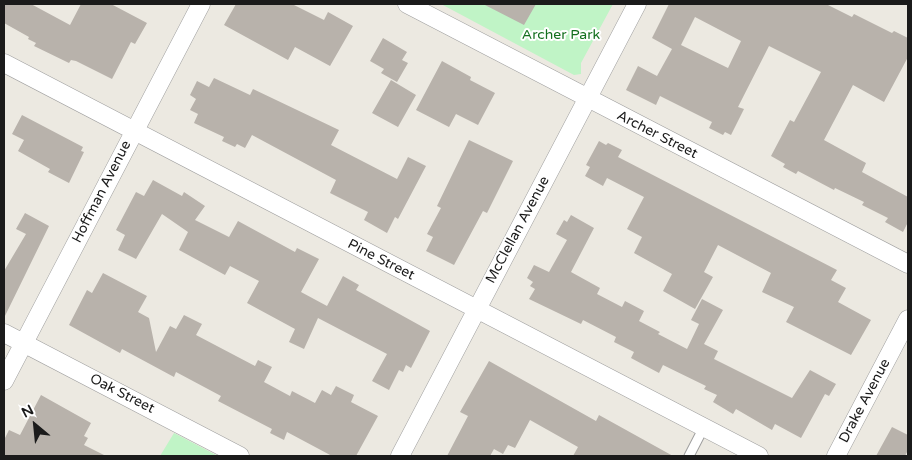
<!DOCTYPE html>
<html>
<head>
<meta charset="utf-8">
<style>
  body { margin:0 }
  #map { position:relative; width:912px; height:460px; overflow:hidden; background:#ece9e1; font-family:"Varela Round",sans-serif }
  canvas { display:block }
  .frame { position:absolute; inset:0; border:5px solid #1b1b1b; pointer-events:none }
  .north { position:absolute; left:10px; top:400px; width:50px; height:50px; -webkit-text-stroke:4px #fff; paint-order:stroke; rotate:332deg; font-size:14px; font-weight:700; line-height:20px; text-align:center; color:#1b1b1b }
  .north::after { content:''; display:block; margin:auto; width:18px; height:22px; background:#1b1b1b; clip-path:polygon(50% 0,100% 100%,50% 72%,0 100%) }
</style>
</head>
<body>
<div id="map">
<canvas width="912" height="460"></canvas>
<div class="frame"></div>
<div class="north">N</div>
</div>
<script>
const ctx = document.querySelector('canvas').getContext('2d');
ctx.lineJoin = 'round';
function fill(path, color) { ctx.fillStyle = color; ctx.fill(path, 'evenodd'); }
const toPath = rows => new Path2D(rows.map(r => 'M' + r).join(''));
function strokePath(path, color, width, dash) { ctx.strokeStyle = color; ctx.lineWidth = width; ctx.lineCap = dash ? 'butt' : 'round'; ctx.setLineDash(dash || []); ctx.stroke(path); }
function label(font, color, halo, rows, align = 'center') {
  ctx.font = font + ' "Varela Round",sans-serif'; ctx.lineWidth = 4; ctx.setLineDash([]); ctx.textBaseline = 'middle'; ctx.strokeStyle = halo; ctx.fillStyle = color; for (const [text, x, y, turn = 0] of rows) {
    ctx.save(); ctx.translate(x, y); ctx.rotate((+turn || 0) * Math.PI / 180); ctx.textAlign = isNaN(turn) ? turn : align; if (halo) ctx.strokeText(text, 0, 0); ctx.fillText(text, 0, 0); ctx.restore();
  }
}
fill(toPath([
  [441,4,613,4,581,63,581,74,574,75],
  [174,433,218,456,160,456]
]), '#c0f4c6');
fill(toPath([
  [4,4,31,4,70,25,81,4,111,4,147,23,135,44,131,42,112,79,76,61,71,60,69,63,34,46,36,43,28,39,29,37,4,23],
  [236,4,292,4,324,20,328,12,353,26,330,66,295,47,288,60,224,25],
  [483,4,536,4,524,25],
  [669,4,826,4,852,17,854,14,892,33,894,31,908,38,908,57,884,102,853,85,824,140,866,163,862,172,908,197,908,222,903,232,885,222,888,218,862,205,864,202,835,188,834,190,798,171,796,174,783,167,785,164,771,156,790,120,794,122,821,72,769,46,738,107,744,109,731,135,725,132,723,135,709,128,712,122,660,96,656,105,626,90,638,66,657,76,672,49,652,38],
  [695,17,741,41,728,68,681,45],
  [383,38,407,52,402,60,408,63,397,82,381,73,384,69,370,61],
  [442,61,471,77,470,80,495,93,478,125,456,114,449,127,416,110],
  [214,78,250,95,253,89,339,130,331,145,397,179,408,157,426,166,398,219,395,217,387,233,364,220,368,212,330,193,336,180,252,135,245,148,237,144,235,147,222,141,224,137,194,123,198,114,190,110,196,99,190,95,197,81,209,87],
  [391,80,416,95,398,127,372,113],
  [22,115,83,147,81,151,84,152,69,183,48,172,50,169,18,151,24,140,12,134],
  [469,140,513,161,487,213,483,211,454,265,426,251,433,237,427,234,441,208,437,206],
  [599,141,606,145,608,143,622,150,618,157,837,270,831,280,846,288,838,302,871,320,851,355,786,322,794,307,762,292,771,273,718,245,704,272,713,277,695,309,663,291,672,274,634,253,642,237,627,229,644,197,607,178,603,186,585,176,590,167,586,165],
  [153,180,182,196,184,192,205,206,195,220,229,237,238,221,295,252,297,248,319,259,301,292,327,306,343,276,359,285,356,290,430,331,411,368,406,365,403,372,399,370,389,390,372,381,387,354,318,318,304,349,289,342,295,329,247,303,259,281,230,266,225,275,179,250,188,232,162,214,136,259,118,250,125,235,116,230,136,192,144,196],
  [25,213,49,226,4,318,4,271,26,234,16,229],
  [571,215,594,228,571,272,600,288,597,294,622,307,625,301,644,311,639,321,660,332,658,334,687,349,699,324,691,320,702,299,723,310,704,344,718,351,714,359,792,398,810,370,836,384,829,396,825,394,801,438,775,424,772,430,736,409,733,414,713,402,717,395,704,389,706,386,663,365,659,373,631,358,634,352,614,342,616,337,583,320,581,324,529,299,535,289,530,286,533,282,527,278,534,265,549,272,567,240,556,234,564,220,567,222],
  [103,273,147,296,138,312,149,318,156,352,170,326,176,329,184,315,202,324,196,335,255,366,258,360,272,367,264,382,290,396,292,391,315,403,322,390,331,395,336,386,354,395,351,402,378,416,356,456,332,456,287,432,284,440,270,433,272,429,218,401,221,396,176,372,174,377,122,349,120,353,69,325,87,290,92,293],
  [489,361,596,421,599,415,673,456,573,456,578,447,530,420,515,448,508,445,503,454,494,449,490,456,447,456,468,416,460,412],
  [41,395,91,423,84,436,88,438,84,445,106,456,4,456,4,440,9,430,20,435],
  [892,427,908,435,908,450,905,456,876,456]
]), '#b8b2ab');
const lane = toPath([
  [689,456,704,427]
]);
const street = toPath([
  [407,4,908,264],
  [4,63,759,456],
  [4,333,240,456],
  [4,381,201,4],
  [400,456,637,4],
  [836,456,908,319]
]);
strokePath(lane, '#9f9f9f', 11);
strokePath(street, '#9f9f9f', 19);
strokePath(lane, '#fff', 9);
strokePath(street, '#fff', 18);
label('14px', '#136f1e', '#fff', [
  ["Archer Park",561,35]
]);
label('14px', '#1b1b1b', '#fff', [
  ["Archer Street",657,135,27],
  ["Hoffman Avenue",102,192,-63],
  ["McClellan Avenue",518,230,-62],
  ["Pine Street",381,260,27],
  ["Oak Street",122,394,27],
  ["Drake Avenue",865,401,-62]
]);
</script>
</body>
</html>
